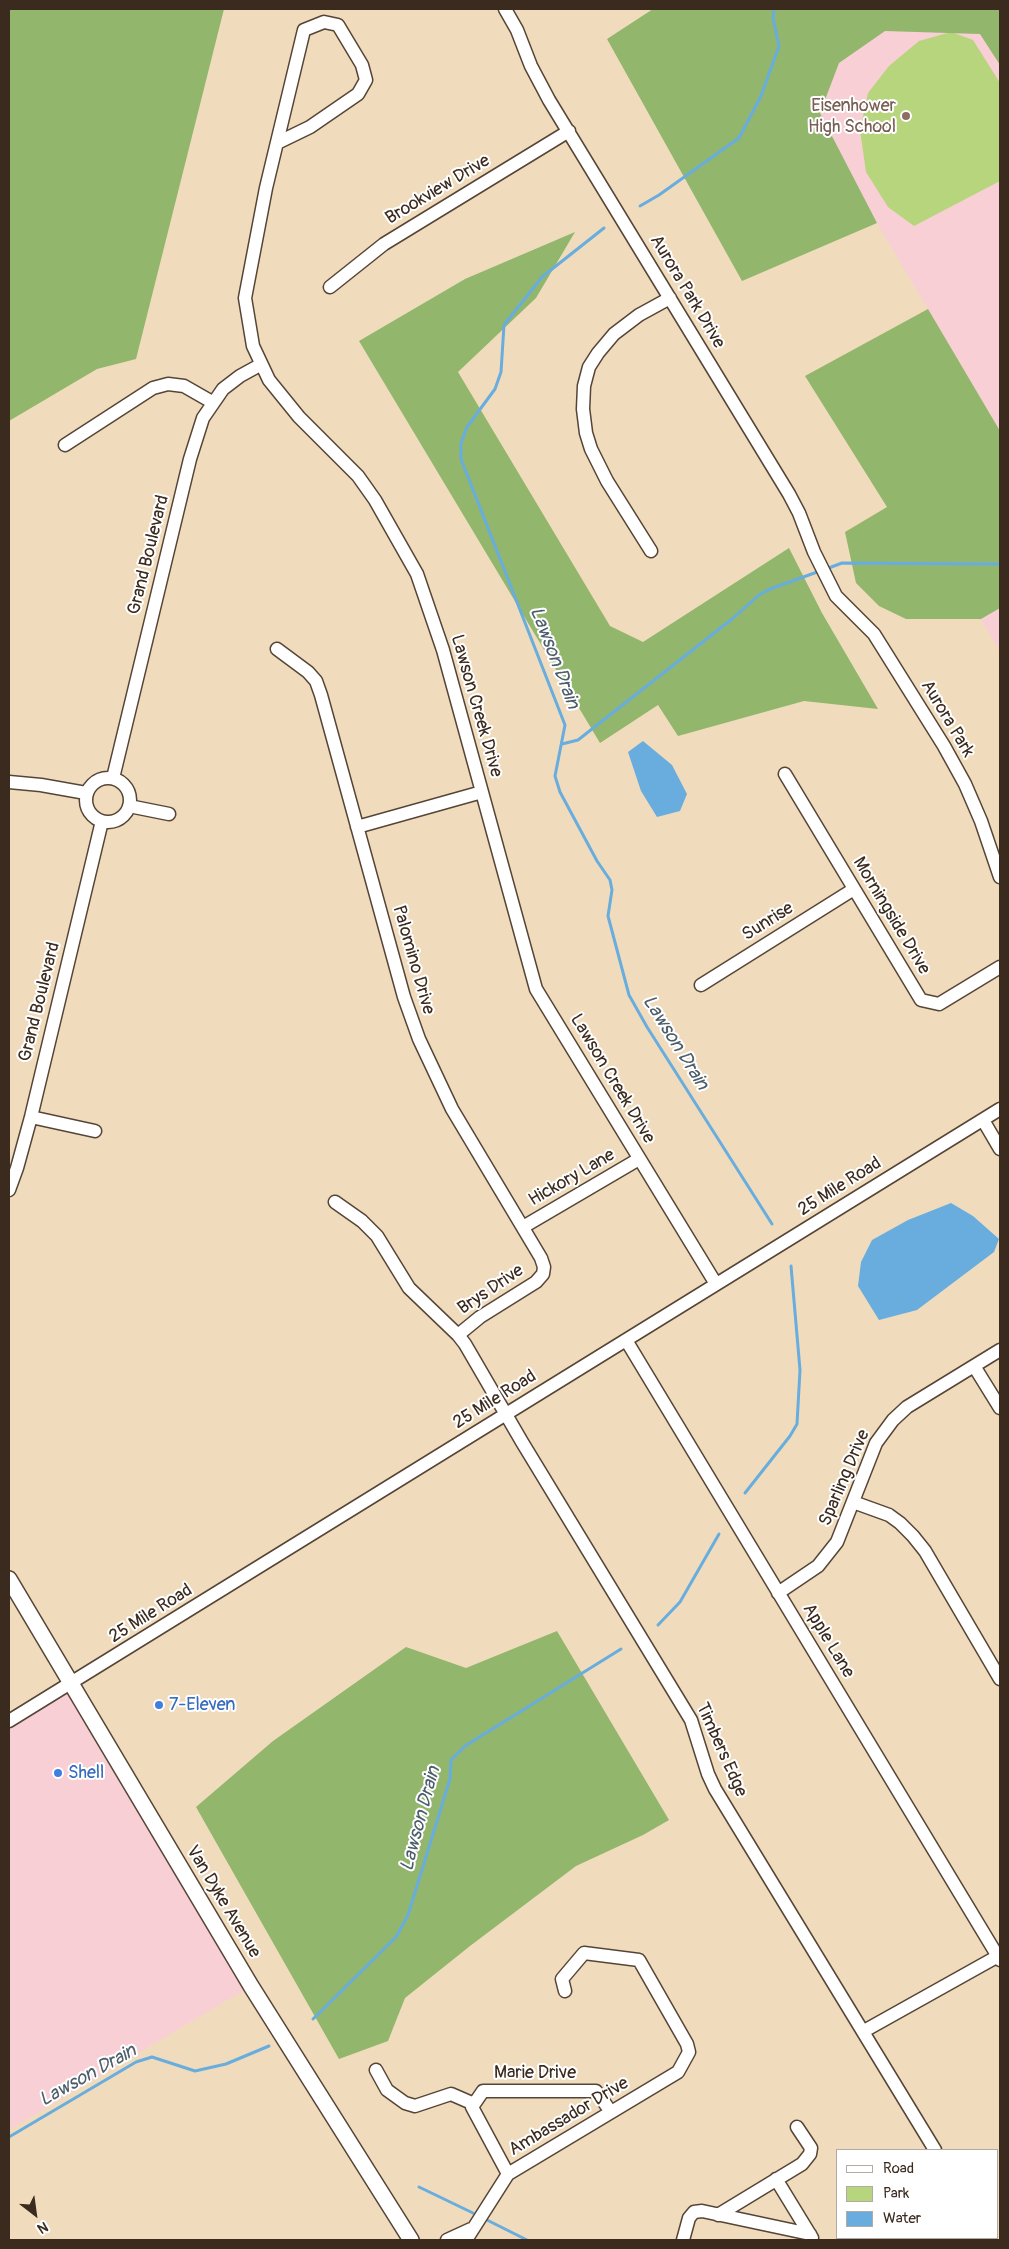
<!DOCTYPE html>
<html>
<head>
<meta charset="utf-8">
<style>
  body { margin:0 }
  #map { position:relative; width:1009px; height:2249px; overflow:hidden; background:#f0dcbc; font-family:Pangolin,sans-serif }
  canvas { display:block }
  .frame { position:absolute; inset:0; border:10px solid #3b2a1e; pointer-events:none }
  .legend { position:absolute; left:836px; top:2149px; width:162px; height:90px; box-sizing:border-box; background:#fff; border:1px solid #b1aaa5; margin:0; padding:6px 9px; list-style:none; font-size:15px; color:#3b2a1e }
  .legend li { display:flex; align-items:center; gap:10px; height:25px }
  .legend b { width:25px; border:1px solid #b1aaa5 }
  .north { position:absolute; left:10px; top:2189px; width:50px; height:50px; -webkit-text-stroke:4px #fff; paint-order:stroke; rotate:150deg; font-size:14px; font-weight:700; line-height:20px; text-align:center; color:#3b2a1e }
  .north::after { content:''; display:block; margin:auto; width:18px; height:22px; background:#3b2a1e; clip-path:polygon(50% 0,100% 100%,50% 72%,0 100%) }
</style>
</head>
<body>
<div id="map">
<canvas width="1009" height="2249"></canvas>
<div class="frame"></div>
<ul class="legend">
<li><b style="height:6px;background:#fff"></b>Road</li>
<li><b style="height:14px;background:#b7d57c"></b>Park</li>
<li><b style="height:14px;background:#68adde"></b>Water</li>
</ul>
<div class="north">N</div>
</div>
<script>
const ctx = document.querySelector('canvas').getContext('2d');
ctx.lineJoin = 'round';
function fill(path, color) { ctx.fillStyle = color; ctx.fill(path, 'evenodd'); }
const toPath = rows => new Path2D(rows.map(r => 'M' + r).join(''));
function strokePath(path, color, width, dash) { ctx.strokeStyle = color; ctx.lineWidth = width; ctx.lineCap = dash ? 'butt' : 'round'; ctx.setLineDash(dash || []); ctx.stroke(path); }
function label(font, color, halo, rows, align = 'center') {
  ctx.font = font + ' Pangolin,sans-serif'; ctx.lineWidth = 4; ctx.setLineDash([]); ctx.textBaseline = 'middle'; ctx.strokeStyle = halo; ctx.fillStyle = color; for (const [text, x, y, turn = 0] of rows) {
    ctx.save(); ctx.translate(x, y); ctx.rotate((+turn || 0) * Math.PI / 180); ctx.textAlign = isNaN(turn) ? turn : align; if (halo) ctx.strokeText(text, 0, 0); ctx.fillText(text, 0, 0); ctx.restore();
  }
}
fill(toPath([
  [745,9,1000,9,1000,431,877,223],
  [1000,608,1000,652,981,619],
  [71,1684,251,1986,9,2130,9,1721]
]), '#f7cfd4');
fill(toPath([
  [951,32,973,40,1000,83,1000,181,914,226,888,207,866,172,860,130,868,93,889,66,919,41]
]), '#b7d57c');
fill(toPath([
  [9,9,224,9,136,359,97,369,9,421],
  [653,9,1000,9,1000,65,980,34,885,31,839,63,820,113,877,223,742,281,607,39],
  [575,232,536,298,458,372,610,626,643,642,789,548,822,613,878,709,804,701,678,736,658,705,600,743,359,341,465,279],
  [928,309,1000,431,1000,608,981,619,906,619,879,606,856,583,845,532,887,507,805,376],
  [557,1631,669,1820,643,1835,576,1866,470,1946,405,1998,388,2041,339,2059,196,1807,273,1741,406,1647,466,1668]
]), '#91b66c');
fill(toPath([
  [643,741,672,765,687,794,680,811,657,817,641,791,628,752],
  [951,1203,973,1216,999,1239,994,1252,917,1310,879,1320,858,1286,861,1262,872,1240,908,1220]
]), '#68adde');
strokePath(toPath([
  [640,206,659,195,739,138,761,96,779,46,773,18,774,9],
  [604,228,542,277,504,325,501,372,495,389,467,427,461,443,461,459,565,725,555,776,560,792,597,861,610,880,612,890,608,916,629,995,647,1027,772,1224],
  [826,569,842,563,1000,564],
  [562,744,578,740,732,619,759,595,770,589,820,571],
  [745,1493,790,1436,797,1424,800,1370,791,1266],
  [658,1625,680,1602,719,1534],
  [313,2019,396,1937,408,1915,450,1779,451,1760,465,1746,621,1649],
  [9,2137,136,2062,152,2057,195,2071,226,2064,269,2046],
  [419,2187,473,2213],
  [487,2220,527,2240]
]), '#68adde', 3);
const minor = toPath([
  [505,9,517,30,531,66,549,100,789,494,799,513,814,552,836,596,874,634,944,746,965,784,981,821,1000,877],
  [277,143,310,127,358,94,366,80,362,65,338,25,324,22,304,30,266,188,245,298,253,346,269,380,299,417,358,476,375,500,417,574,443,650,536,989,716,1284],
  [330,287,384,244,569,131],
  [65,445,153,388,168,384,184,386,212,402],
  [651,551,607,481,591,449,586,433,583,409,584,386,589,367,598,353,614,334,639,315,670,298],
  [277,649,308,672,316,681,321,695,404,997,419,1039,452,1109,541,1258,544,1267,543,1274,536,1282,480,1317,458,1335],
  [785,774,921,1000,939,1004,1000,967],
  [113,778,190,459,203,418,223,389,240,376,260,365],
  '86 800a22 22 0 1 1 44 0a22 22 0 1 1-44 0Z',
  [9,782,41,785,86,793],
  [129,806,169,814],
  [357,827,482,792],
  [701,985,854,889],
  [31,1117,95,1131],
  [983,1120,1000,1149],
  [9,1190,17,1168,31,1117,102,821],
  [335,1202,362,1221,377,1236,409,1288,458,1335,465,1344,522,1442,691,1720,708,1774,715,1789,935,2150],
  [523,1227,639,1159],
  [626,1340,1000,1960],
  [974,1366,1000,1408],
  [853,1502,889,1515,900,1523,913,1536,925,1551,1000,1679],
  [778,1593,818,1566,837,1542,876,1443,893,1420,907,1407,1000,1350],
  [9,1721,1000,1109],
  [864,2031,1000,1955],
  [376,2070,387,2090,405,2103,415,2106,451,2094,474,2104],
  [508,2174,472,2107,483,2091,596,2091,611,2112],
  [776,2179,812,2238],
  [718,2215,802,2164,810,2154,811,2148,797,2127],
  [447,2240,471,2229],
  [466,2240,508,2174,678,2072,689,2052,687,2044,639,1960,584,1953,562,1979,565,1991],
  [683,2240,689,2218,694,2212,702,2211,810,2234]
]);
const major = toPath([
  [9,1579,251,1986,411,2240]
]);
strokePath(minor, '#564536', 15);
strokePath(major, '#564536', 18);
strokePath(minor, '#fff', 12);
strokePath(major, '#fff', 15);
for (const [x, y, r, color] of [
  [906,116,5,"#8d6e63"],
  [159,1705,5,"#3f7fe0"],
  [58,1773,5,"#3f7fe0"]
]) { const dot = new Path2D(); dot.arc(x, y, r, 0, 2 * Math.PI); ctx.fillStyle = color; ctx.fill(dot); strokePath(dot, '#fff', 2); }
label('18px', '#785e54', '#fff', [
  ["Eisenhower",896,106],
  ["High School",896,127]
], 'right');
label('18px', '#3b2a1e', '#fff', [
  ["Brookview Drive",438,190,-31],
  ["Aurora Park Drive",687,292,59],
  ["Grand Boulevard",149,555,-76],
  ["Lawson Creek Drive",476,706,74],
  ["Aurora Park",947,719,59],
  ["Morningside Drive",891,916,59],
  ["Sunrise",768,922,-32],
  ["Palomino Drive",413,960,74],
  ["Grand Boulevard",40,1002,-76],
  ["Lawson Creek Drive",612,1079,59],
  ["Hickory Lane",572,1178,-30],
  ["25 Mile Road",840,1187,-32],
  ["Brys Drive",491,1290,-34],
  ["25 Mile Road",495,1400,-32],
  ["Sparling Drive",845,1478,-67],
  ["25 Mile Road",151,1614,-32],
  ["Apple Lane",828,1641,59],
  ["Timbers Edge",721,1750,66],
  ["Van Dyke Avenue",223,1902,59],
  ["Marie Drive",535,2073],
  ["Ambassador Drive",569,2117,-31]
]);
label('18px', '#366cbe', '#fff', [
  ["7-Eleven",169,1705],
  ["Shell",68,1773]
], 'left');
label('italic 19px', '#4d5e6b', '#fff', [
  ["Lawson Drain",554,658,69],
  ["Lawson Drain",675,1043,58],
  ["Lawson Drain",421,1819,-75],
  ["Lawson Drain",88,2076,-29]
]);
</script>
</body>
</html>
